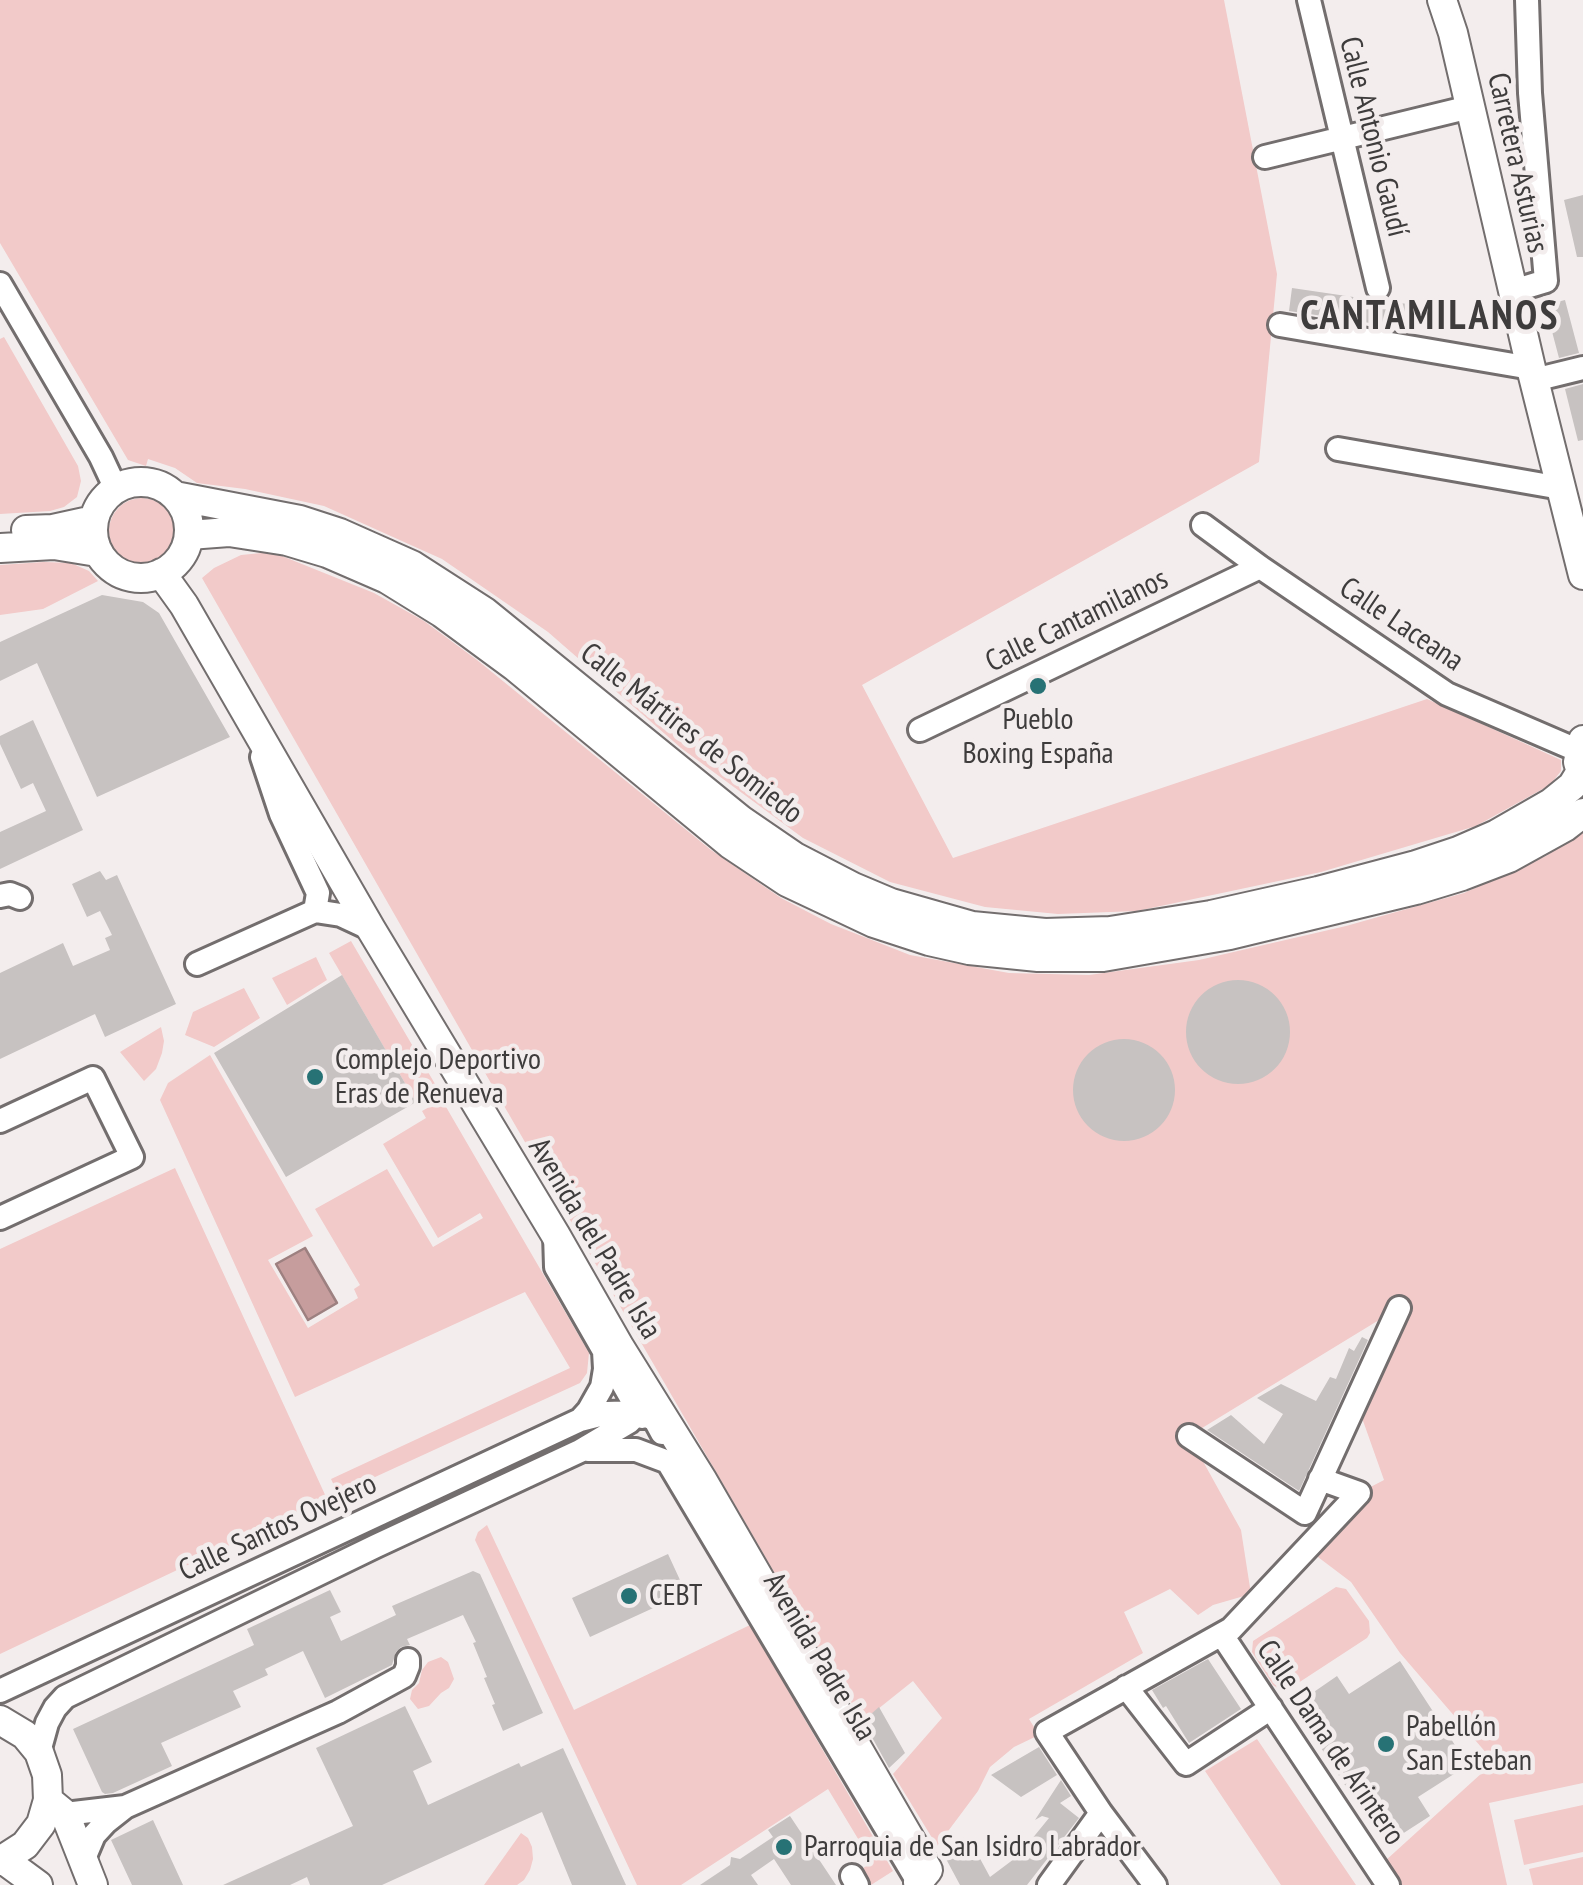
<!DOCTYPE html>
<html>
<head>
<meta charset="utf-8">
<style>
  body { margin:0 }
  canvas { display:block; background:#f3eded }
</style>
</head>
<body>
<canvas width="1583" height="1885"></canvas>
<script>
const ctx = document.querySelector('canvas').getContext('2d');
ctx.lineJoin = 'round';
function fill(path, color) { ctx.fillStyle = color; ctx.fill(path, 'evenodd'); }
const toPath = rows => new Path2D(rows.map(r => 'M' + r).join(''));
function strokePath(path, color, width, dash) { ctx.strokeStyle = color; ctx.lineWidth = width; ctx.lineCap = dash ? 'butt' : 'round'; ctx.setLineDash(dash || []); ctx.stroke(path); }
function label(font, color, halo, rows, align = 'center') {
  ctx.font = font + ' "PT Sans Narrow",sans-serif'; ctx.lineWidth = 9; ctx.setLineDash([]); ctx.textBaseline = 'middle'; ctx.strokeStyle = halo; ctx.fillStyle = color; for (const [text, x, y, turn = 0] of rows) {
    ctx.save(); ctx.translate(x, y); ctx.rotate((+turn || 0) * Math.PI / 180); ctx.textAlign = isNaN(turn) ? turn : align; if (halo) ctx.strokeText(text, 0, 0); ctx.fillText(text, 0, 0); ctx.restore();
  }
}
fill(toPath([
  [0,0,1224,0,1277,274,1259,462,862,685,953,858,1427,699,1561,760,1561,771,1550,785,1476,826,1321,872,1137,911,1058,914,985,907,890,882,803,838,681,748,548,632,442,559,324,506,245,489,197,483,175,468,148,459,146,466,128,460,0,243],
  [4,337,78,466,81,481,77,497,64,507,50,511,0,514,0,339],
  '109 531a33 33 0 1 1 66 0a33 33 0 1 1-66 0Z',
  [272,552,374,593,424,621,477,660,711,850,781,898,831,924,910,955,1009,973,1089,975,1199,960,1346,926,1464,893,1546,856,1583,830,1583,1783,1489,1803,1507,1885,1401,1885,1385,1861,1494,1762,1400,1653,1351,1582,1306,1548,1359,1493,1384,1480,1356,1401,1397,1309,1189,1436,1241,1530,1251,1594,1213,1605,1198,1615,1170,1589,1124,1612,1143,1653,1029,1719,1039,1735,1014,1747,990,1767,978,1791,937,1846,893,1774,942,1718,913,1681,863,1721,826,1662,496,1092,202,578,214,568,241,555],
  [44,562,71,563,89,571,98,581,43,609,0,615,0,565],
  [351,941,438,1089,416,1102,329,953],
  [316,957,327,980,287,1005,272,978],
  [244,988,260,1018,214,1047,185,1035,193,1012],
  [161,1027,164,1041,162,1053,156,1069,144,1081,120,1052],
  [210,1055,313,1236,268,1260,308,1328,358,1298,354,1289,360,1285,315,1209,387,1169,433,1247,483,1218,480,1213,438,1238,383,1144,426,1118,422,1111,442,1100,589,1353,587,1373,580,1383,338,1494,331,1479,570,1368,525,1292,295,1397,160,1100,168,1083],
  [175,1168,327,1499,0,1654,0,1249],
  [487,1525,574,1710,750,1625,893,1871,871,1885,864,1885,856,1873,872,1862,828,1789,681,1885,637,1885,475,1540,478,1532],
  [1336,1587,1346,1589,1369,1621,1370,1633,1367,1638,1292,1687,1279,1689,1273,1685,1252,1652,1253,1641],
  [441,1657,448,1662,454,1679,449,1688,441,1693,429,1706,418,1709,410,1699,412,1690,419,1683,422,1670,428,1662],
  [1257,1739,1356,1885,1281,1885,1205,1771],
  [1583,1805,1583,1852,1524,1865,1514,1820],
  [521,1833,528,1838,532,1847,533,1859,530,1870,524,1880,517,1885,484,1885],
  [1583,1857,1583,1885,1533,1885,1529,1869]
]), '#f2cac9');
const water = toPath([
  [305,1248,337,1303,308,1320,276,1264,305,1248]
]);
fill(water, '#c69d9d');
strokePath(water, '#9d8080', 2.5);
fill(toPath([
  [1583,195,1583,257,1577,257,1564,200],
  [1292,288,1367,299,1375,303,1385,301,1408,304,1404,328,1289,311],
  [1565,300,1579,353,1559,358,1545,305],
  [1583,384,1583,440,1578,441,1565,389],
  [102,595,143,602,159,613,230,737,97,797,37,663,0,681,0,642],
  [33,720,83,830,0,869,0,832,46,811,33,783,21,789,0,744,0,736],
  [100,871,106,880,117,875,176,1004,105,1037,95,1014,0,1059,0,973,63,943,73,966,110,950,105,938,112,935,100,911,87,917,72,884],
  [342,975,416,1102,286,1177,214,1053],
  '1186 1032a52 52 0 1 1 104 0a52 52 0 1 1-104 0Z',
  '1073 1090a51 51 0 1 1 102 0a51 51 0 1 1-102 0Z',
  [1362,1337,1368,1340,1299,1491,1207,1430,1231,1415,1264,1444,1283,1414,1257,1398,1281,1384,1316,1401,1330,1377,1336,1379,1349,1348,1354,1351],
  [668,1554,686,1593,590,1637,572,1598],
  [473,1571,480,1574,543,1713,503,1731,492,1705,495,1704,484,1678,487,1677,473,1643,476,1642,463,1615,407,1639,410,1645,401,1647,396,1652,392,1665,325,1698,303,1651,265,1669,268,1675,233,1691,241,1707,161,1743,172,1766,113,1793,105,1794,102,1792,73,1729,254,1645,247,1629,330,1590,341,1612,330,1617,341,1641,396,1615,392,1606],
  [1208,1659,1241,1709,1189,1743,1166,1706,1163,1708,1152,1690],
  [1400,1661,1468,1765,1418,1797,1430,1816,1399,1836,1387,1817,1372,1827,1305,1723,1320,1713,1308,1696,1337,1676,1349,1694],
  [405,1706,432,1762,413,1771,428,1805,519,1763,521,1767,563,1748,626,1885,572,1885,542,1812,382,1885,310,1885,307,1877,290,1885,223,1885,353,1826,316,1748],
  [879,1707,905,1753,889,1768,863,1721],
  [1039,1747,1057,1775,1021,1797,991,1775],
  [1061,1780,1071,1796,1060,1803,1079,1818,1027,1885,960,1885,945,1857,971,1842,990,1877,1018,1856,1049,1818,1042,1816,1035,1820],
  [790,1816,836,1885,791,1885,774,1859,751,1875,758,1885,700,1885,730,1865,731,1857,740,1859,773,1837,768,1830],
  [153,1820,183,1885,132,1885,111,1840]
]), '#c7c2c1');
const minor = toPath([
  [1309,0,1378,288],
  [1265,157,1470,107],
  [0,284,101,457,116,489],
  [1513,291,1546,281,1530,93,1527,0],
  [1280,325,1531,368],
  [1534,380,1583,368],
  [1338,449,1561,488],
  [1203,525,1260,567,1447,694,1579,751],
  [920,730,1260,567],
  [262,757,281,814,318,893,315,911],
  [0,896,10,894,20,898],
  [197,964,315,911,341,915,371,929],
  [0,1121,93,1078,132,1157,0,1218],
  [555,1234,556,1267,604,1351,605,1369,602,1387,589,1410,580,1420],
  [606,1354,642,1417],
  [1189,1436,1305,1513,1399,1308],
  [588,1450,636,1450,668,1462,920,1885],
  [1222,1635,1388,1885],
  [1126,1687,1186,1764,1271,1708],
  [0,1691,580,1420,607,1413,639,1412,655,1420,662,1433],
  [39,1752,47,1723,55,1708,65,1697,376,1546,580,1451,629,1422,639,1412,641,1405],
  [65,1814,125,1807],
  [83,1861,94,1835,106,1822,125,1807,338,1712,404,1676,408,1666,408,1660],
  [852,1876,857,1885],
  [1049,1885,1101,1813],
  [1155,1885,1101,1813,1047,1732,1231,1629,1359,1493,1320,1479]
]);
const major = toPath([
  [1442,0,1453,33,1531,368,1583,575],
  '93 530a48 48 0 1 1 96 0a48 48 0 1 1-96 0Z',
  [175,496,300,520,340,533,412,565,485,612,741,820,795,857,853,887,891,903,972,926,1045,933,1110,931,1211,915,1318,891,1416,865,1458,851,1497,834,1551,803,1572,786,1580,773],
  [26,530,53,529,94,520],
  [189,535,229,532,287,541,327,553,387,579,442,613,514,666,730,844,787,882,874,923,929,941,969,950,1038,957,1103,957,1230,935,1416,890,1462,876,1509,858,1565,827,1583,813],
  [0,548,54,545,97,552],
  [161,573,184,605,371,929,555,1234,619,1346,703,1481,928,1870,918,1882],
  [1583,740,1578,762,1583,779],
  [0,1720,25,1735,39,1752,47,1775,48,1800,41,1824,25,1845,0,1861],
  [48,1800,65,1814,93,1885],
  [4,1860,38,1885]
]);
strokePath(minor, '#736e6e', 28);
strokePath(major, '#736e6e', 32);
strokePath(minor, '#fff', 22);
strokePath(major, '#fff', 28);
for (const [x, y, r, color] of [
  [1038,686,10,"#277275"],
  [315,1077,10,"#277275"],
  [629,1596,10,"#277275"],
  [1386,1744,10,"#277275"],
  [784,1847,10,"#277275"]
]) { const dot = new Path2D(); dot.arc(x, y, r, 0, 2 * Math.PI); ctx.fillStyle = color; ctx.fill(dot); strokePath(dot, '#f3eded', 4); }
label('30px', '#3e3c3c', '#f3eded', [
  ["Calle Antonio Gaudí",1373,137,76],
  ["Carretera Asturias",1517,163,77],
  ["Calle Cantamilanos",1077,621,-26],
  ["Calle Laceana",1401,625,34],
  ["Calle Mártires de Somiedo",691,734,38],
  ["Avenida del Padre Isla",594,1239,59],
  ["Calle Santos Ovejero",278,1528,-25],
  ["Avenida Padre Isla",819,1657,59],
  ["Calle Dama de Arintero",1330,1743,56]
]);
label('30px', '#3e3c3c', '#f3eded', [
  ["Pueblo",1038,720,"center"],
  ["Boxing España",1038,754,"center"],
  ["Complejo Deportivo",335,1060],
  ["Eras de Renueva",335,1094],
  ["CEBT",649,1596],
  ["Pabellón",1406,1727],
  ["San Esteban",1406,1761],
  ["Parroquia de San Isidro Labrador",804,1847]
], 'left');
ctx.letterSpacing = '2.5px';
label('bold 40px', '#3e3c3c', '#f3eded', [
  ["CANTAMILANOS",1430,318]
]);
ctx.letterSpacing = '0px';
</script>
</body>
</html>
